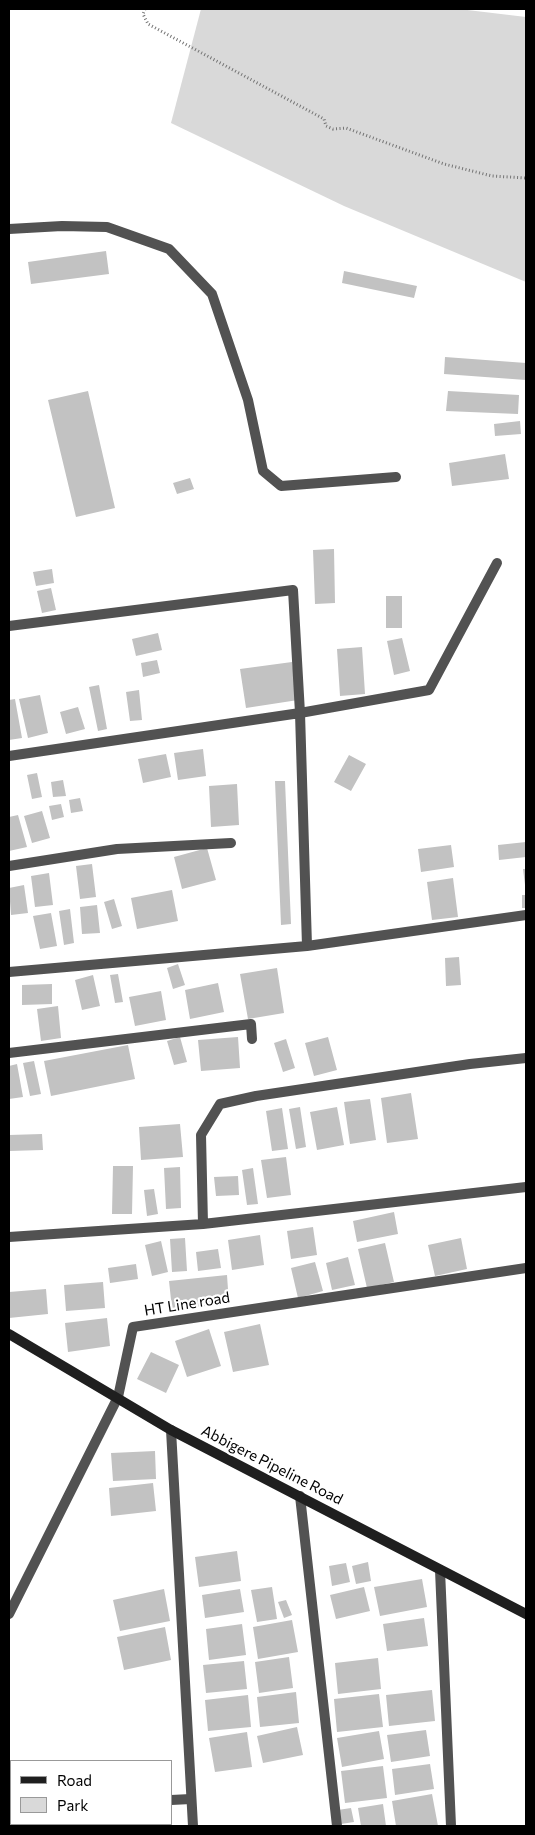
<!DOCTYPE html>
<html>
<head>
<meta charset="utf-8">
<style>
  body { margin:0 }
  #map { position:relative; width:535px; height:1835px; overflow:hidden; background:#fff; font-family:Commissioner,sans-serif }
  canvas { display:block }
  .frame { position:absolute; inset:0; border:10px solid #000; pointer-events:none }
  .legend { position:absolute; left:10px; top:1760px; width:162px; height:65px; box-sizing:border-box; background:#fff; border:1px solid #999; margin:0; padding:6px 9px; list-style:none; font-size:15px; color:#000 }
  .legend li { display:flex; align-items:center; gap:10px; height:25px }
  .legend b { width:25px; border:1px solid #999 }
</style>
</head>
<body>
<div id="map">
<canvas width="535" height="1835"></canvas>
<div class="frame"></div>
<ul class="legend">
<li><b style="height:6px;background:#1f1f1f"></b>Road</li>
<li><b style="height:14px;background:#d9d9d9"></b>Park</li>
</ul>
</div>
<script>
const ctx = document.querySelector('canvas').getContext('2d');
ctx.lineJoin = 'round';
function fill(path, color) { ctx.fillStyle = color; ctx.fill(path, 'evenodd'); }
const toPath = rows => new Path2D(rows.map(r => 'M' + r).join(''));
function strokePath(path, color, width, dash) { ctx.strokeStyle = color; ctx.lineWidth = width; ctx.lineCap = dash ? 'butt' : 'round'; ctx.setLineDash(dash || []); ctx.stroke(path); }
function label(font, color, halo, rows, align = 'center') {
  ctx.font = font + ' Commissioner,sans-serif'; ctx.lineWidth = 4.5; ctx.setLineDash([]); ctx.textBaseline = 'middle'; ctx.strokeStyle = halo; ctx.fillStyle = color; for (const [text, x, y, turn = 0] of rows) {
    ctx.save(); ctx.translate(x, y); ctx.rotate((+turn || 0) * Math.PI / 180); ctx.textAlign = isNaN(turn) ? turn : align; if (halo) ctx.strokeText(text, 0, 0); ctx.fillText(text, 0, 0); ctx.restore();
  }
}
fill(toPath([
  [201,9,459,9,526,17,526,282,344,206,171,123]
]), '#d9d9d9');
fill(toPath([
  [106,251,109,274,31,284,28,262],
  [344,271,417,286,414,298,342,283],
  [445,357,526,363,526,380,444,374],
  [88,391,115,508,76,517,48,400],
  [448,391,519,395,518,414,446,411],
  [520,421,521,434,495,436,494,424],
  [505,454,509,479,452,486,449,463],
  [190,478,194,489,177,494,173,483],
  [334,549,335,603,315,604,313,550],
  [52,569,54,583,36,586,33,572],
  [51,588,56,610,42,613,37,591],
  [386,596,402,596,402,628,386,628],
  [158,633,162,650,136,656,132,639],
  [402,638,410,671,394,675,387,641],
  [362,647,365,694,340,696,337,649],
  [157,660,160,673,143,677,141,663],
  [292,662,298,700,246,708,240,669],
  [99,685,107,729,98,731,89,687],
  [139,690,142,720,130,721,126,692],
  [40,695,48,733,28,738,19,699],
  [15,699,22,738,9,740,9,700],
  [78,707,85,729,66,734,60,712],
  [203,749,206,776,178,780,174,753],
  [166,754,171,777,143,783,138,759],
  [349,755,366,764,351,791,334,782],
  [37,773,42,797,32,799,27,775],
  [63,780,66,796,53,797,51,782],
  [275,781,285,781,291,924,281,925],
  [237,784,239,825,211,827,209,786],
  [80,798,83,811,71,813,69,800],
  [61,804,64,817,52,820,49,806],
  [42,811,50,838,32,843,24,816],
  [18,815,27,847,9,851,9,817],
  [526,842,526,857,499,860,498,845],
  [451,845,454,867,421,872,418,849],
  [207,848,216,880,182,889,174,857],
  [92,864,96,897,80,899,76,866],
  [523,869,526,869,526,885,525,885],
  [49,873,53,905,35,907,31,876],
  [453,878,458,917,432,920,427,882],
  [24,885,28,913,11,915,9,888],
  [172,890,178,921,137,929,131,898],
  [522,895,526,895,526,908,522,908],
  [114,899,122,926,112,929,104,902],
  [97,905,100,933,82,934,80,907],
  [70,909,74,943,64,945,59,911],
  [51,913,57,946,40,949,33,916],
  [459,957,461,985,446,986,445,958],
  [178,964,185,985,173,989,167,968],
  [277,968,284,1013,248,1019,240,974],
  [118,974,123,1002,115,1003,110,975],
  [93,975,100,1006,82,1010,75,980],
  [218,983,224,1012,190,1019,185,990],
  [52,984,52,1004,22,1005,22,985],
  [161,991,166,1020,135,1026,129,997],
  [58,1006,61,1038,41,1041,37,1009],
  [180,1037,187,1062,174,1065,167,1041],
  [238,1037,240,1068,201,1071,198,1040],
  [328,1037,337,1070,314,1076,305,1043],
  [286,1039,295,1068,283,1072,274,1043],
  [128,1045,135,1079,51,1096,44,1061],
  [34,1061,41,1094,30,1096,23,1063],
  [17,1064,23,1097,9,1099,9,1066],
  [411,1093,418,1139,387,1143,381,1098],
  [370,1099,376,1140,350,1144,344,1102],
  [300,1107,306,1147,296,1149,289,1109],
  [337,1107,344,1145,317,1150,310,1112],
  [282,1108,288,1149,272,1151,266,1111],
  [180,1124,183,1157,141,1160,139,1127],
  [42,1134,43,1150,9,1151,9,1135],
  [286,1157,291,1195,267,1198,261,1160],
  [113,1166,133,1166,132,1214,112,1214],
  [180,1167,181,1208,166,1209,164,1168],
  [253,1168,258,1204,247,1205,242,1170],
  [238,1176,239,1195,216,1196,214,1177],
  [154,1189,158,1214,147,1216,144,1190],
  [394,1212,398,1234,357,1242,353,1221],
  [313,1227,317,1255,291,1259,287,1231],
  [260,1235,264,1265,232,1270,228,1240],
  [185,1238,187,1271,172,1272,170,1239],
  [461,1238,467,1269,435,1276,428,1245],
  [161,1241,168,1272,152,1276,145,1245],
  [385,1243,394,1282,367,1288,358,1249],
  [218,1249,221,1268,198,1271,196,1252],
  [348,1257,355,1285,332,1290,326,1263],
  [315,1262,323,1291,298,1298,291,1268],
  [136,1264,138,1279,110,1283,108,1268],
  [227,1275,229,1304,172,1309,169,1281],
  [103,1282,105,1308,66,1311,64,1285],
  [46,1289,48,1314,9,1318,9,1292],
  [107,1318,110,1346,68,1352,65,1323],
  [260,1324,269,1365,233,1372,224,1332],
  [209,1329,221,1366,187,1377,175,1341],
  [151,1352,179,1365,166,1393,137,1379],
  [155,1451,156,1479,113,1481,111,1453],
  [153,1483,156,1511,111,1516,109,1488],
  [237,1551,241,1581,199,1587,195,1557],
  [368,1562,371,1581,356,1584,352,1566],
  [346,1563,350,1582,332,1586,329,1566],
  [422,1579,427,1607,380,1616,374,1587],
  [272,1587,277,1619,257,1622,251,1590],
  [364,1587,370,1611,336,1619,330,1595],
  [164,1589,170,1621,120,1631,113,1600],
  [240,1589,244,1612,205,1618,202,1595],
  [286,1600,292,1615,284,1618,278,1602],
  [424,1618,428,1646,387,1651,383,1624],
  [292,1620,298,1652,258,1659,253,1627],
  [242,1624,246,1655,209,1660,206,1629],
  [165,1627,171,1660,124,1670,117,1637],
  [289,1657,293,1688,259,1693,255,1662],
  [378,1658,381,1689,338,1694,335,1663],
  [244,1661,247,1689,206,1693,203,1665],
  [432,1690,435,1721,389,1726,386,1695],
  [296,1692,299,1723,260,1727,257,1697],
  [379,1694,383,1727,337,1732,334,1699],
  [248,1695,251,1727,208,1731,205,1700],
  [297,1727,303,1755,263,1763,257,1736],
  [426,1730,430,1756,391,1762,387,1735],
  [379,1731,384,1759,342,1767,337,1738],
  [247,1732,252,1767,215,1772,209,1738],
  [430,1764,434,1789,395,1795,392,1769],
  [383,1766,387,1798,345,1803,341,1771],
  [432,1794,438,1826,396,1826,392,1801],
  [383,1804,386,1826,361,1826,358,1808],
  [351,1808,354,1822,341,1824,338,1810]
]), '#c2c2c2');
strokePath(toPath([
  [145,9,143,14,148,24,324,119,326,126,333,129,346,128,444,164,492,176,526,178]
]), '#747474', 3, [1, 2.5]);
strokePath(toPath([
  [9,229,62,226,107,227,169,249,212,294,248,400,263,471,281,486,396,477],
  [9,626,293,590,300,713,307,946],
  [9,756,300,713,429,690,497,563],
  [9,866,117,849,231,843],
  [9,972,307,946,526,915],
  [9,1053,251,1024,252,1039],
  [203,1224,526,1187],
  [9,1237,203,1224,201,1135,220,1104,256,1096,470,1064,526,1058],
  [171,1430,193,1826],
  [300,1496,337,1826],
  [440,1570,451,1826],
  [9,1614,118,1397,133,1327,526,1268],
  [171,1800,191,1799],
  [9,1807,11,1807]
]), '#525252', 10);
strokePath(toPath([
  [9,1334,171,1430,526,1614]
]), '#1f1f1f', 10);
label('15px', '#000', '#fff', [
  ["HT Line road",187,1304,-9],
  ["Abbigere Pipeline Road",272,1465,27]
]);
</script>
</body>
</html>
